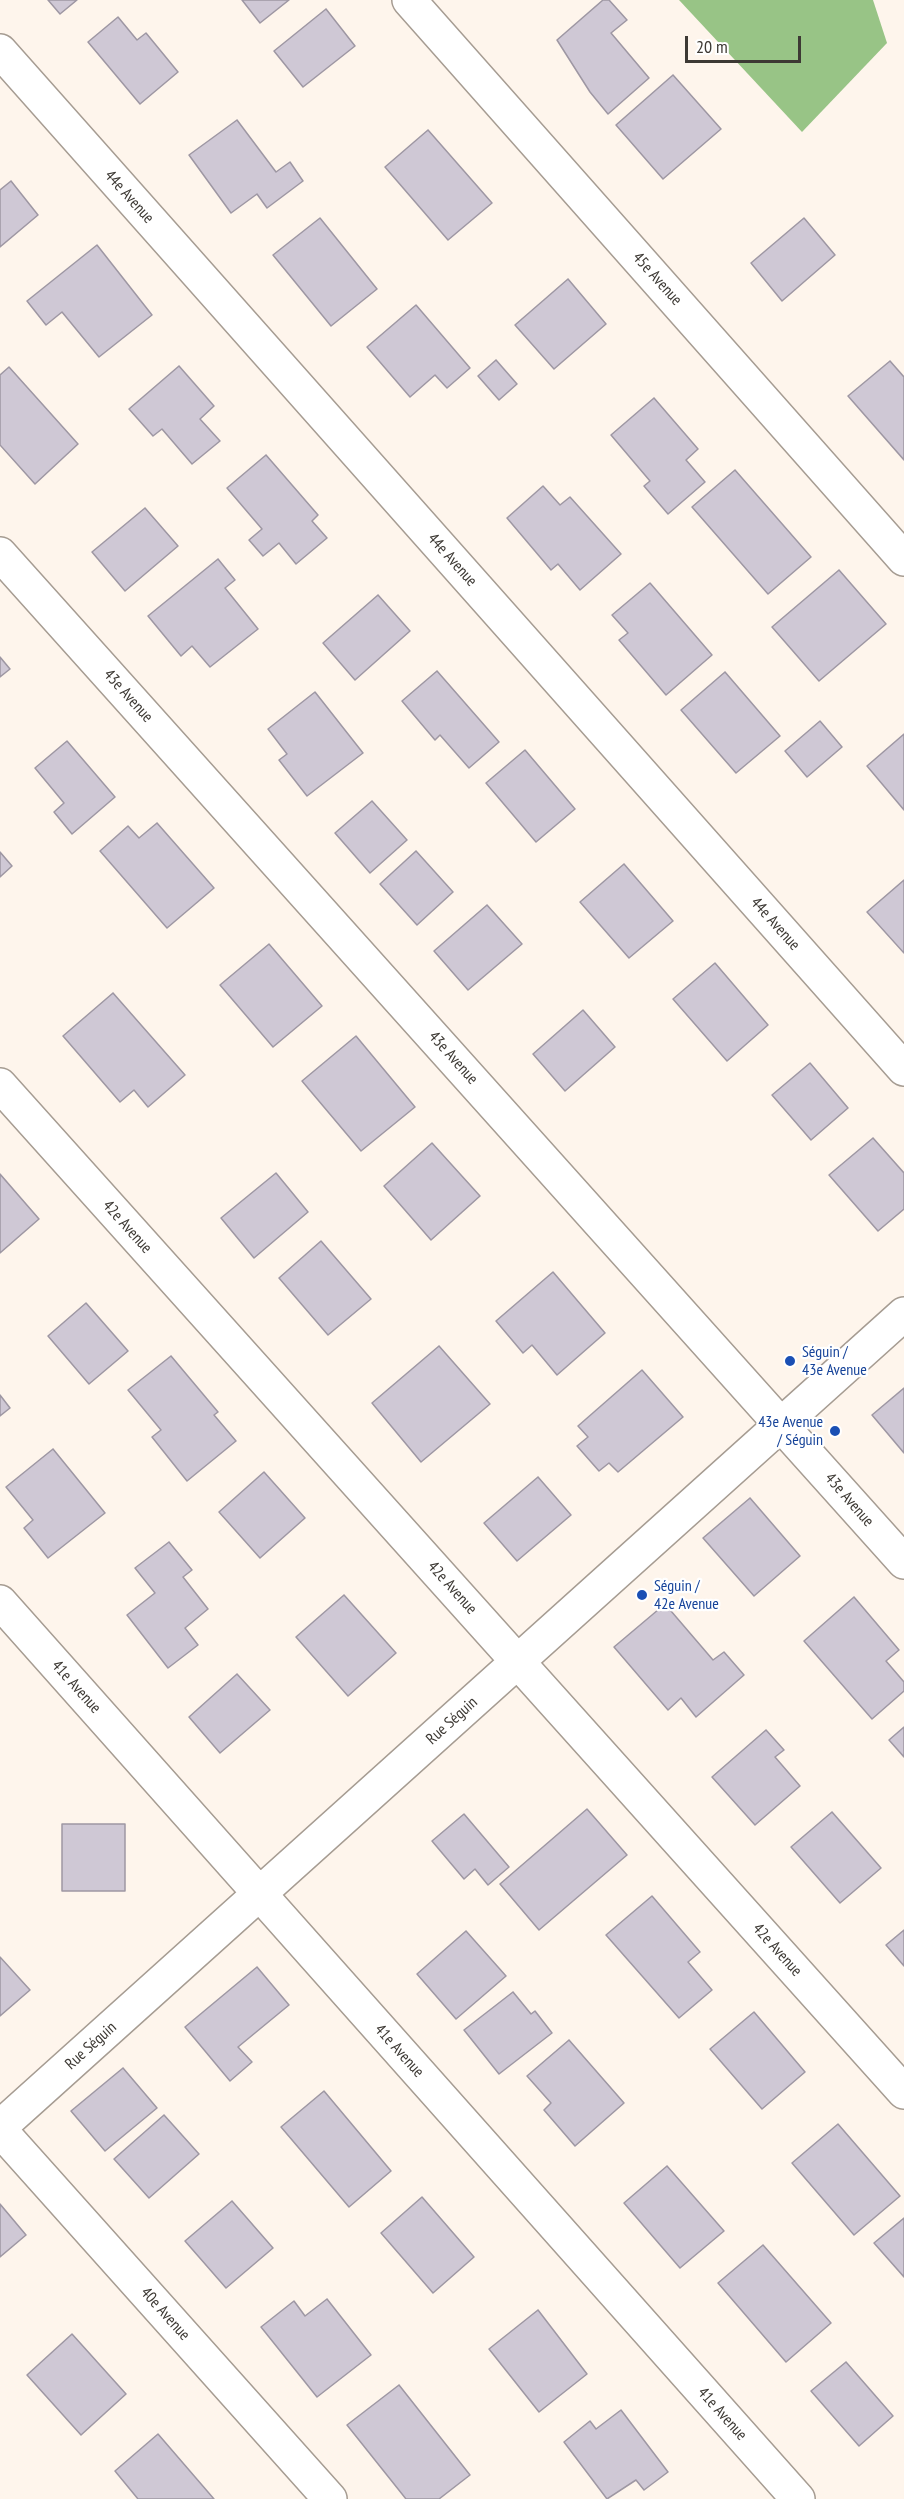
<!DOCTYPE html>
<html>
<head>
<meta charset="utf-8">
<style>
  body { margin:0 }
  #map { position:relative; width:904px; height:2499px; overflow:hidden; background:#fef5ec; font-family:"PT Sans Narrow",sans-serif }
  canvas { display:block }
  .scale { position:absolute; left:685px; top:36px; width:116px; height:27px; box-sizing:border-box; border:3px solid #3d3934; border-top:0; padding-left:8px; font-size:18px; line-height:21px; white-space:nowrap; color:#3d3934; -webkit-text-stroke:4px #fff; paint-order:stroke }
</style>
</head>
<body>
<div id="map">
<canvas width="904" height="2499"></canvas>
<div class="scale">20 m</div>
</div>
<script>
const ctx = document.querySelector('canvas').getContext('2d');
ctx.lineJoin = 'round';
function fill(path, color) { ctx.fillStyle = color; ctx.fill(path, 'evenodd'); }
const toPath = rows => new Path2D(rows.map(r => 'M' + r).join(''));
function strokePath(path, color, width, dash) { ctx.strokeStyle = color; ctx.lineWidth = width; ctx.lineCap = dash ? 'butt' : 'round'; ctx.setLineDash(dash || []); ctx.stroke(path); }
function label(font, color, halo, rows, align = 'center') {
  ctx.font = font + ' "PT Sans Narrow",sans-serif'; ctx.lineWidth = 4.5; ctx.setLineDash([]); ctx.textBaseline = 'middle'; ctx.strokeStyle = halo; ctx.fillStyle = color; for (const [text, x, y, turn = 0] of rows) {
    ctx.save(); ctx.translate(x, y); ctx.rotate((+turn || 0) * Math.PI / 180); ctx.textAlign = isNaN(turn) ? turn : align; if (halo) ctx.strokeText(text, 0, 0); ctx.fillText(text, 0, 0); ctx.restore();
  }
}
fill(toPath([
  [679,0,873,0,887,43,802,132]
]), '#98c486');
const building = toPath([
  [48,0,77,0,60,14,48,0],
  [242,0,289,0,260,23,242,0],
  [603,0,609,0,627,20,611,33,649,78,608,114,590,92,557,40,603,0],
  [326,9,355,46,303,87,274,51,326,9],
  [118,17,137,40,146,33,178,72,140,104,88,42,118,17],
  [673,75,721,129,663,179,616,125,673,75],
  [237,120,276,172,290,162,303,181,267,208,257,194,231,213,189,155,237,120],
  [428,130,492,203,448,240,385,167,428,130],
  [11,181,38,215,0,247,0,190,11,181],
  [320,218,377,289,331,326,273,255,320,218],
  [804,218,835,255,782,301,751,263,804,218],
  [97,245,152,315,99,357,62,312,46,325,27,301,97,245],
  [568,279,606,324,554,369,515,325,568,279],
  [416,305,470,368,447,388,435,375,410,397,367,347,416,305],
  [496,360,517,384,499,400,478,376,496,360],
  [890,361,904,377,904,460,848,396,890,361],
  [179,366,214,406,200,419,220,441,192,464,162,429,153,436,129,409,179,366],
  [9,367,78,444,35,484,0,445,0,375,9,367],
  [654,398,698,449,686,460,705,482,668,514,644,486,650,481,611,435,654,398],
  [266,455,318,515,312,521,327,538,296,564,279,543,263,556,249,540,262,529,227,488,266,455],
  [735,470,811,557,768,594,692,507,735,470],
  [543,486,560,505,570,497,621,554,580,590,558,564,551,570,507,518,543,486],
  [145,508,178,546,125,591,92,552,145,508],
  [218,559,235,580,225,588,258,629,210,667,192,646,181,656,148,616,218,559],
  [839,570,886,624,819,681,772,627,839,570],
  [650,583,712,655,666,695,619,640,628,633,612,615,650,583],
  [378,595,410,631,355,680,323,643,378,595],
  [0,657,10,669,0,677,0,657],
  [437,671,499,742,469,768,440,735,435,740,402,701,437,671],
  [725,672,780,736,736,773,681,710,725,672],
  [315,692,363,753,307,796,279,760,287,754,268,729,315,692],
  [820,721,842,747,807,777,785,751,820,721],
  [904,734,904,810,867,766,904,734],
  [67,741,115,797,72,834,54,812,64,803,35,768,67,741],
  [525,750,575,809,536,842,486,783,525,750],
  [372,801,407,840,370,873,335,833,372,801],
  [157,823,214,888,167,928,100,851,128,826,139,838,157,823],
  [416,851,453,892,417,925,380,884,416,851],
  [0,852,12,866,0,877,0,852],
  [624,864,673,921,629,958,580,902,624,864],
  [904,880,904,953,867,912,904,880],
  [487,905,522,944,468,990,434,951,487,905],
  [269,944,322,1006,273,1047,220,985,269,944],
  [715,963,768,1025,727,1061,673,999,715,963],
  [113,993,185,1075,148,1107,134,1090,120,1102,63,1036,113,993],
  [583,1010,615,1047,565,1091,533,1054,583,1010],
  [356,1036,415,1107,361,1151,302,1081,356,1036],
  [810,1063,848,1108,811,1140,772,1095,810,1063],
  [873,1138,904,1173,904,1209,878,1231,829,1175,873,1138],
  [432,1143,480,1196,431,1240,384,1186,432,1143],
  [276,1173,308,1212,254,1258,221,1218,276,1173],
  [0,1174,39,1219,0,1253,0,1174],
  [321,1241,371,1299,328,1335,279,1278,321,1241],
  [553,1272,605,1333,557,1375,532,1345,523,1353,496,1321,553,1272],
  [86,1303,128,1351,89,1384,48,1336,86,1303],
  [439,1346,490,1404,421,1462,372,1403,439,1346],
  [171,1356,218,1412,214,1415,236,1441,187,1481,152,1437,161,1430,128,1390,171,1356],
  [642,1370,683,1417,618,1472,609,1463,599,1471,577,1446,588,1437,578,1426,642,1370],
  [904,1388,904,1453,872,1415,904,1388],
  [0,1395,10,1408,0,1416,0,1395],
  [53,1449,105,1513,48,1558,24,1528,33,1520,6,1487,53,1449],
  [264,1472,305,1518,260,1558,219,1512,264,1472],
  [538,1477,571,1515,517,1561,484,1523,538,1477],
  [750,1498,800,1556,754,1596,703,1538,750,1498],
  [169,1542,192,1570,183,1577,208,1609,185,1628,198,1645,168,1668,127,1615,155,1593,135,1568,169,1542],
  [344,1595,396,1653,348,1696,296,1637,344,1595],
  [854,1597,899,1650,886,1661,904,1682,904,1691,872,1719,804,1641,854,1597],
  [665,1604,713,1660,724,1652,744,1675,696,1717,681,1698,668,1710,614,1647,665,1604],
  [237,1674,270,1710,220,1753,189,1717,237,1674],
  [904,1727,904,1757,889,1740,904,1727],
  [766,1730,784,1750,775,1757,800,1786,755,1825,712,1777,766,1730],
  [587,1809,627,1855,539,1930,500,1884,587,1809],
  [832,1812,881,1868,840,1903,791,1847,832,1812],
  [464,1814,509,1867,488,1885,475,1869,464,1879,432,1841,464,1814],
  [62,1824,125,1824,125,1891,62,1891,62,1824],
  [652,1896,700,1952,688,1962,712,1990,679,2018,606,1935,652,1896],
  [904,1930,904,1966,886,1945,904,1930],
  [466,1931,506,1976,456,2019,417,1974,466,1931],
  [0,1957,30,1990,0,2016,0,1957],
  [257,1967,289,2005,238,2047,252,2062,230,2081,185,2027,257,1967],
  [513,1992,531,2014,535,2011,552,2033,499,2074,464,2030,513,1992],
  [754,2012,805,2072,762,2109,710,2049,754,2012],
  [569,2040,624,2103,575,2146,544,2110,551,2103,527,2076,569,2040],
  [123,2068,157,2108,105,2151,71,2111,123,2068],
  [324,2091,391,2171,349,2207,281,2127,324,2091],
  [164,2115,199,2154,149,2198,114,2159,164,2115],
  [838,2124,900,2196,854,2235,792,2163,838,2124],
  [667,2166,724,2231,680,2268,624,2203,667,2166],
  [422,2197,474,2257,433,2293,381,2233,422,2197],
  [232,2201,273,2248,226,2288,185,2241,232,2201],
  [0,2204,26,2235,0,2257,0,2204],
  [904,2218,904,2277,874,2243,904,2218],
  [763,2245,831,2323,786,2362,718,2283,763,2245],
  [327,2299,371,2355,317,2397,261,2327,294,2301,305,2316,327,2299],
  [538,2310,587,2374,539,2412,489,2349,538,2310],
  [72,2334,126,2394,81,2435,27,2375,72,2334],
  [846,2362,893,2416,859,2446,811,2391,846,2362],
  [399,2385,470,2475,439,2499,406,2499,347,2425,399,2385],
  [621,2410,668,2472,644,2490,636,2480,607,2499,564,2442,590,2421,596,2429,621,2410],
  [158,2434,214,2499,138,2499,115,2471,158,2434]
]);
fill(building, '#cfc8d5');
strokePath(building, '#9e97a3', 1.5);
const minor = toPath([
  [409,0,904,559],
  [0,51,904,1069],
  [0,554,904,1562],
  [0,1085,904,2092],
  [0,1602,798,2499],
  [0,2127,904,1314],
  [0,2130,330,2499]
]);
strokePath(minor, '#a69c92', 36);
strokePath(minor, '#fff', 33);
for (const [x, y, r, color] of [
  [790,1361,6,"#1a4fb4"],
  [835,1431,6,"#1a4fb4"],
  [642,1595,6,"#1a4fb4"]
]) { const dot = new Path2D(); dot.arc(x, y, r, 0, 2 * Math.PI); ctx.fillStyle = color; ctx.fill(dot); strokePath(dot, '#fff', 2); }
label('16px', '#3d3934', '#fff', [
  ["44e Avenue",129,197,48],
  ["45e Avenue",657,279,48],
  ["44e Avenue",452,560,48],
  ["43e Avenue",128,696,48],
  ["44e Avenue",775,924,48],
  ["43e Avenue",453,1058,48],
  ["42e Avenue",127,1227,48],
  ["43e Avenue",849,1500,49],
  ["42e Avenue",452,1588,48],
  ["41e Avenue",76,1687,48],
  ["Rue Séguin",452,1721,-42],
  ["42e Avenue",777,1950,48],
  ["Rue Séguin",91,2046,-42],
  ["41e Avenue",399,2051,48],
  ["40e Avenue",165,2314,48],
  ["41e Avenue",722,2414,48]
]);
label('16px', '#164399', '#fff', [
  ["Séguin /",802,1352],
  ["43e Avenue",802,1370],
  ["43e Avenue",823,1422,"right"],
  ["/ Séguin",823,1440,"right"],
  ["Séguin /",654,1586],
  ["42e Avenue",654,1604]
], 'left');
</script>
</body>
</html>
